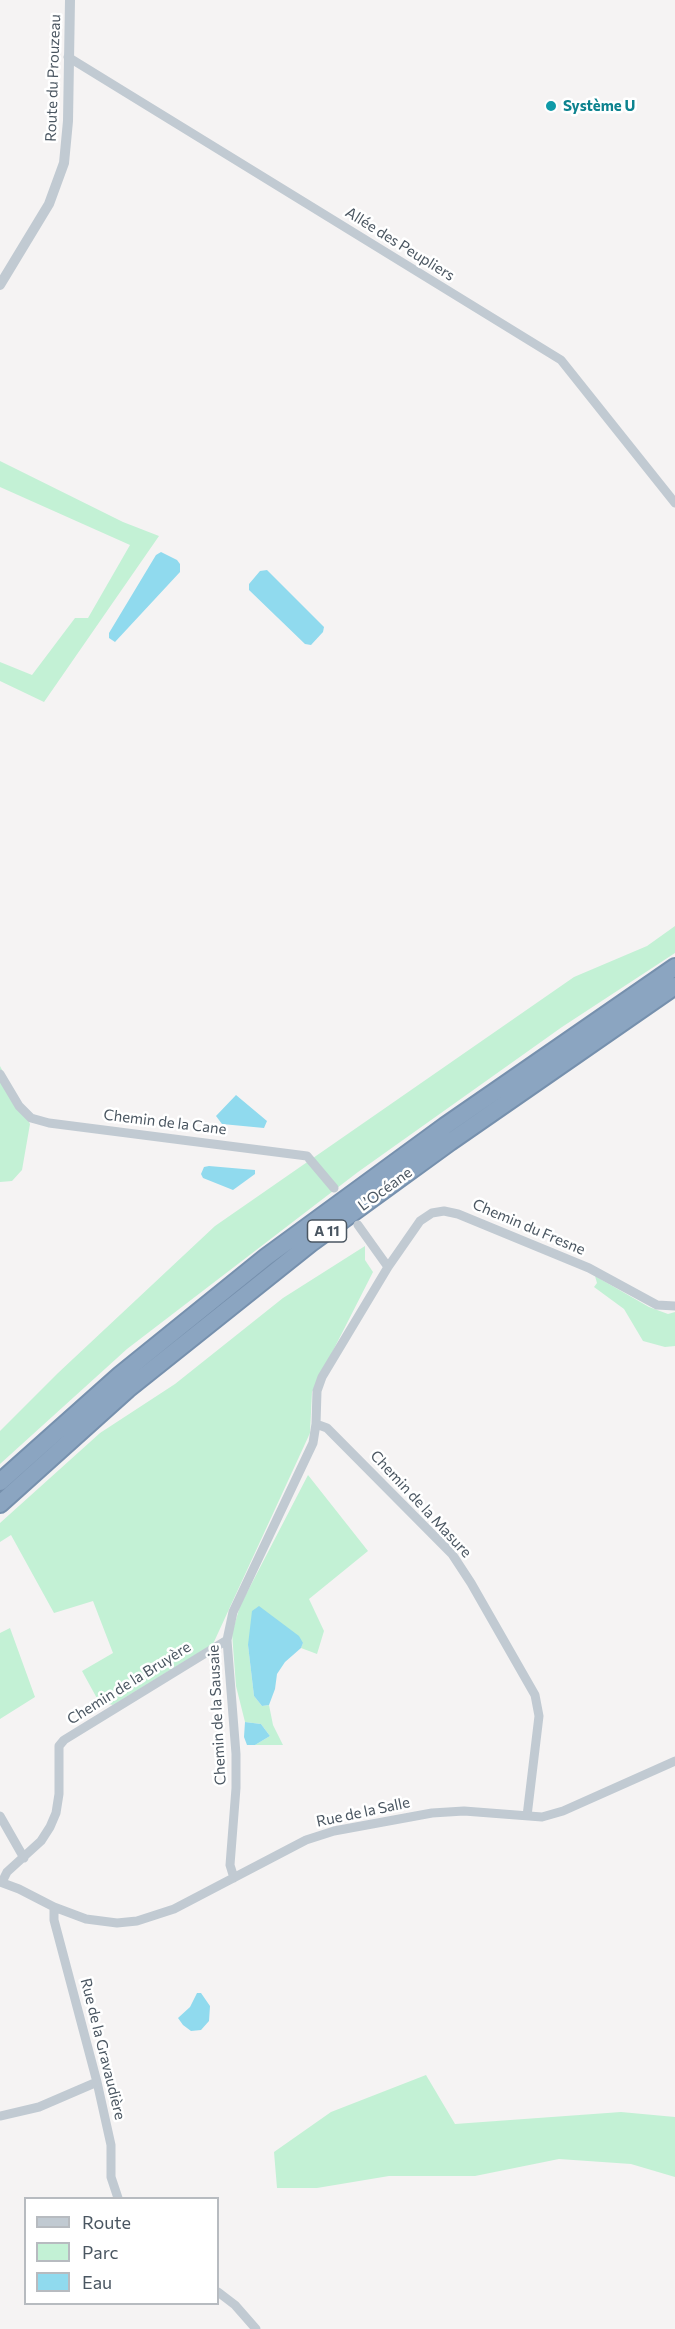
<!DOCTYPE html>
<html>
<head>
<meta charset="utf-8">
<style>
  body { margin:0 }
  #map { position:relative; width:675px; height:2329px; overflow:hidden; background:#f5f3f3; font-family:Commissioner,sans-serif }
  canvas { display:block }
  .legend { position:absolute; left:24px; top:2197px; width:195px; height:108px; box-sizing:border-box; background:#fff; border:2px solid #b7bbc0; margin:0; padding:8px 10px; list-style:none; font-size:18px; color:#4a5661 }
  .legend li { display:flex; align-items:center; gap:12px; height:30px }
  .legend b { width:30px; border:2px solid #b7bbc0 }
</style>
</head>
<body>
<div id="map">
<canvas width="675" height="2329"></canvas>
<ul class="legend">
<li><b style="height:8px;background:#c1cad2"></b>Route</li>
<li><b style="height:16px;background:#c3f1d5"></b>Parc</li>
<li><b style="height:16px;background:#90daee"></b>Eau</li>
</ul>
</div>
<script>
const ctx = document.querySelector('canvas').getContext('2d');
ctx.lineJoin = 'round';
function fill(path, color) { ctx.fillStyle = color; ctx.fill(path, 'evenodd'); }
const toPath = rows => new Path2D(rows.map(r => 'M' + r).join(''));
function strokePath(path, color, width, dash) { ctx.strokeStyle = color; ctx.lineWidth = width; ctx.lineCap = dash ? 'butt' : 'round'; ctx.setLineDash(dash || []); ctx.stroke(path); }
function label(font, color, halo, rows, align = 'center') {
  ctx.font = font + ' Commissioner,sans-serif'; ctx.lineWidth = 5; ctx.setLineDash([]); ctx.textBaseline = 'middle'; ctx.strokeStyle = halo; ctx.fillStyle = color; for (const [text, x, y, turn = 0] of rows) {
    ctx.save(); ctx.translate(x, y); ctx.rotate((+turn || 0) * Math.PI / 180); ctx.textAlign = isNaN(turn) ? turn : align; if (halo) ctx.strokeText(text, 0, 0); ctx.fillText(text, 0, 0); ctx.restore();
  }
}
fill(toPath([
  [0,461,123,522,159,536,44,702,0,681,0,662,32,675,75,618,88,618,130,545,0,487],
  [675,926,675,953,562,1027,358,1172,127,1349,0,1464,0,1431,58,1373,215,1226,574,977,647,946],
  [0,1066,30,1124,22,1170,12,1181,0,1182],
  [365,1246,365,1260,373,1272,312,1392,310,1433,213,1644,113,1705,99,1702,82,1671,113,1653,93,1601,54,1613,11,1535,0,1542,0,1523,100,1433,175,1384,283,1298],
  [595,1276,649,1307,668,1314,675,1312,675,1346,665,1347,643,1341,624,1309,594,1287,597,1283],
  [308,1475,368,1551,309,1599,324,1631,317,1654,301,1648,303,1643,248,1645,254,1696,262,1706,269,1705,273,1725,283,1745,255,1745,270,1736,261,1724,245,1722,236,1686,232,1633,240,1606],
  [10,1628,35,1697,0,1719,0,1633],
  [426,2075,455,2124,621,2112,675,2117,675,2177,631,2164,559,2159,475,2176,389,2176,317,2188,277,2188,274,2152,331,2112]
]), '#c3f1d5');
fill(toPath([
  [161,552,177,560,180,564,180,572,115,642,109,638,109,633,156,555],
  [267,570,324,627,323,632,311,645,305,644,249,590,249,584,260,571],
  [236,1095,267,1121,264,1128,222,1124,216,1116],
  [209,1166,255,1170,255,1174,233,1190,203,1178,201,1174,204,1167],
  [259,1606,299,1636,303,1643,301,1648,285,1662,277,1674,275,1689,269,1705,262,1706,254,1696,248,1645,252,1611],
  [245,1722,261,1724,270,1736,255,1745,247,1745,244,1737],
  [197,1993,201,1993,210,2006,209,2021,201,2030,191,2031,183,2025,178,2018,190,2007]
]), '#90daee');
const motorway = toPath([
  [0,1482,120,1375,266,1257,445,1126,675,967],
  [0,1504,128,1389,311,1243,450,1142,675,986]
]);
strokePath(motorway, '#7690ad', 20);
strokePath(toPath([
  [68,57,561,360,675,503],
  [0,1074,19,1106,31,1118,49,1123,307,1156,334,1188],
  [358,1225,388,1267],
  [0,1816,24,1858],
  [527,1816,539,1716,535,1695,471,1583,452,1554,327,1428,316,1424,317,1391,322,1377,388,1267,420,1221,432,1213,444,1211,458,1214,589,1268,657,1305,675,1306],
  [234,1878,230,1865,236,1788,236,1754,227,1640,233,1612,313,1443,316,1424],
  [0,1882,19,1889,54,1907,86,1919,117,1923,137,1921,174,1909,306,1840,334,1831,432,1813,464,1811,542,1817,563,1811,675,1761],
  [2,1882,7,1872,41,1841,50,1827,56,1813,59,1794,59,1746,64,1740,227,1640],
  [54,1907,54,1920,97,2082,111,2145,111,2177,118,2198],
  [0,2116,39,2107,97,2082],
  [218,2292,235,2305,256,2329]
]), '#c1cad2', 9);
strokePath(toPath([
  [0,285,49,204,64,163,68,121,70,0]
]), '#c1cad2', 10);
strokePath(motorway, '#8ba5c1', 16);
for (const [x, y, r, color] of [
  [551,106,6,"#0f9aa8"]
]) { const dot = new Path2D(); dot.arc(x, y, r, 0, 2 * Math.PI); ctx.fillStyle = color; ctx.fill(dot); strokePath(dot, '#fff', 2); }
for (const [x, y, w] of [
  [327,1231,39]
]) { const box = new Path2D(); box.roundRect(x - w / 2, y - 11, w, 22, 4.5); ctx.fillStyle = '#fff'; ctx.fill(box); strokePath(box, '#4a5661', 1.5); }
label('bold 14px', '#4a5661', null, [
  ["A 11",327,1231]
]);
label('15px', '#4a5661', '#fff', [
  ["Route du Prouzeau",53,78,-88],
  ["Allée des Peupliers",400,244,32],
  ["Chemin de la Cane",165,1122,7],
  ["L’Océane",385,1189,-36],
  ["Chemin du Fresne",529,1227,23],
  ["Chemin de la Masure",421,1504,47],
  ["Chemin de la Bruyère",129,1683,-32],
  ["Chemin de la Sausaie",217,1715,-93],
  ["Rue de la Salle",363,1812,-12],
  ["Rue de la Gravaudière",103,2049,76]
]);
label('bold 15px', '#0d838f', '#fff', [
  ["Système U",563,106]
], 'left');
</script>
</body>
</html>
